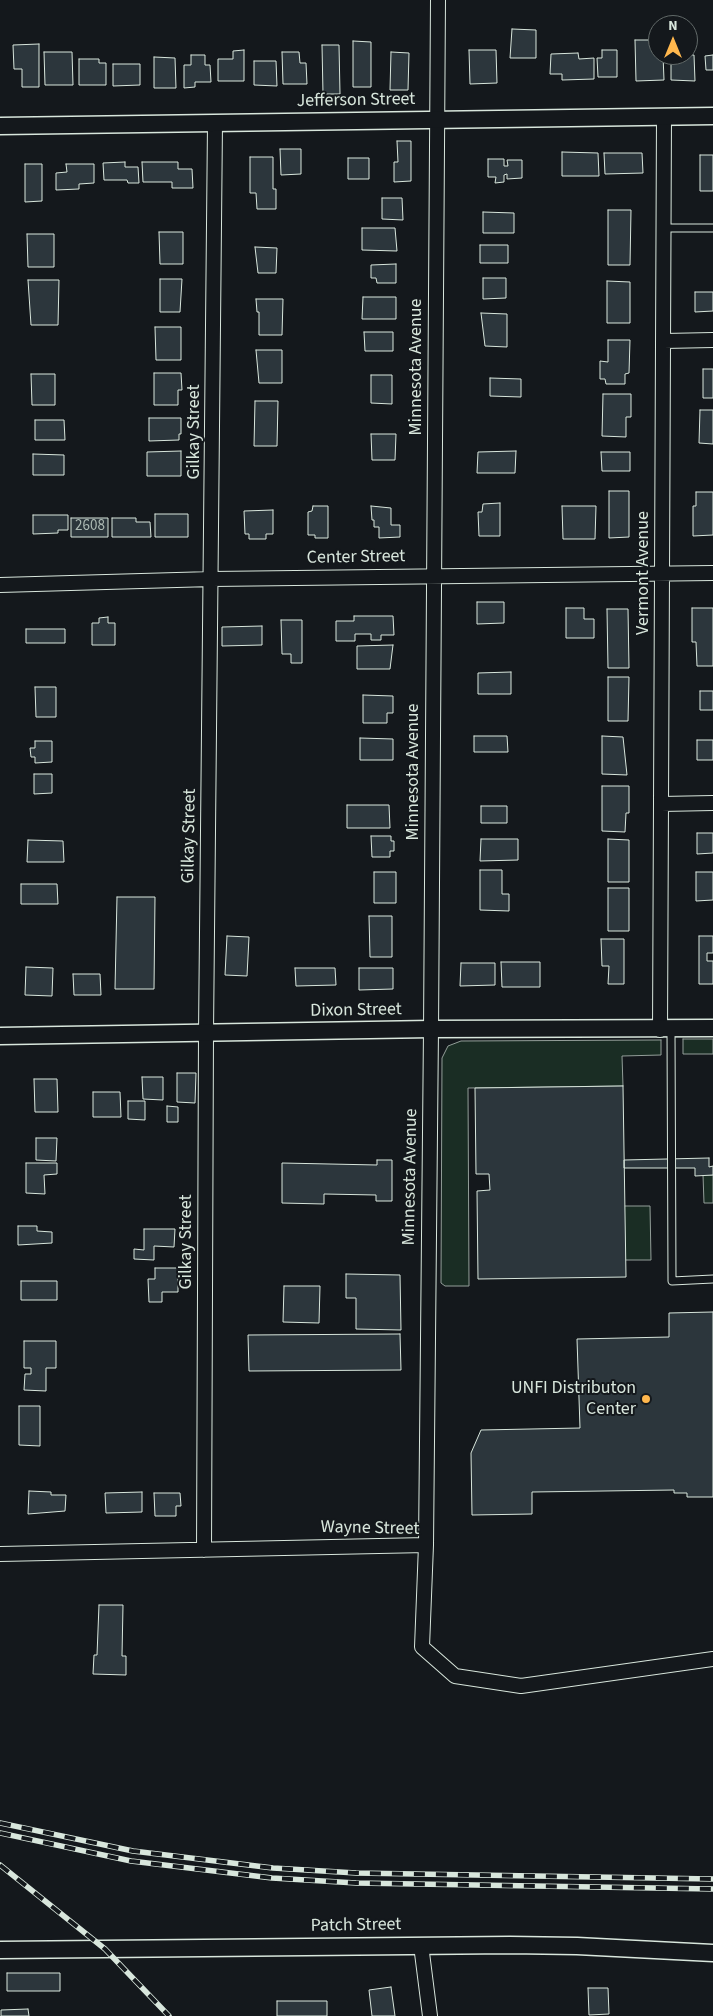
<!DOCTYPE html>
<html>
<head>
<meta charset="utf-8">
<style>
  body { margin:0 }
  #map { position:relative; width:713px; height:2016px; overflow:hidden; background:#14181c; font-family:"Source Sans 3",sans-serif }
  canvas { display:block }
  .north { position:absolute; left:648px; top:15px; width:50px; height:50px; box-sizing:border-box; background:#14181c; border:1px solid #626a69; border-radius:50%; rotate:0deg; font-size:14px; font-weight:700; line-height:20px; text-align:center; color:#d8e6dc }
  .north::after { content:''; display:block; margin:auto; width:18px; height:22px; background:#ffb74d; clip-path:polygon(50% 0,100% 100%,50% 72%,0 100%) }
</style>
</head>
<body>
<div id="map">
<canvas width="713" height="2016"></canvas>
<div class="north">N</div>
</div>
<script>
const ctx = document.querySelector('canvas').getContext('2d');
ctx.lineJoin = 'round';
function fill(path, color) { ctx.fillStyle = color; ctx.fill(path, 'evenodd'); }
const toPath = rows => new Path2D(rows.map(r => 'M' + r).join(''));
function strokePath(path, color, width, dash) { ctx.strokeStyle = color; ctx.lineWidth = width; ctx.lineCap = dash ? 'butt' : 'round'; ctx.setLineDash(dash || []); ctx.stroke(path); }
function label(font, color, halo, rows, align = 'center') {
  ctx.font = font + ' "Source Sans 3",sans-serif'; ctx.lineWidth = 4; ctx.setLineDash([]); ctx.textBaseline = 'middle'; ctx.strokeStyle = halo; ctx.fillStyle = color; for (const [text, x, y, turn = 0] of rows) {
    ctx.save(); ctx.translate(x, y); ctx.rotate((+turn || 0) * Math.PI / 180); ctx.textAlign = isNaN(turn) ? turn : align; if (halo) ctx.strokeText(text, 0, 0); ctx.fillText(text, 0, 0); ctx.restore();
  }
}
const green = toPath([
  [683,1039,713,1039,713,1054,683,1054,683,1039],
  [661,1040,661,1055,622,1056,623,1086,468,1088,469,1286,445,1286,441,1283,442,1058,448,1046,461,1041,661,1040],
  [703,1175,713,1175,713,1203,704,1203,703,1175],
  [624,1206,650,1206,651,1260,625,1260,624,1206]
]);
fill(green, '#1a2d24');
strokePath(green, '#939e99', 1);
const building = toPath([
  [512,29,536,30,536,58,510,58,512,29],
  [635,40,658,40,658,55,663,55,664,80,636,81,635,40],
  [353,41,371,42,371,87,353,87,353,41],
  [39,44,39,87,22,87,22,69,14,69,13,45,39,44],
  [322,45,339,45,340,94,323,94,322,45],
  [244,50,244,81,218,81,218,59,233,59,233,51,244,50],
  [469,50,496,50,497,83,470,84,469,50],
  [602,50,617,50,617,77,598,77,597,58,602,58,602,50],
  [44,52,72,52,73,85,45,85,44,52],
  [282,52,299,52,300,63,306,63,307,84,283,84,282,52],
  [391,52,409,53,408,90,390,90,391,52],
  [578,53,579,59,594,58,594,79,562,80,562,74,550,74,551,54,578,53],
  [191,55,205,55,205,65,210,65,211,82,195,82,195,87,184,88,184,65,191,65,191,55],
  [671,55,694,55,695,81,671,80,671,55],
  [713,55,713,70,706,70,705,56,713,55],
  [154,57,175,58,176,88,154,88,154,57],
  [79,59,99,59,99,63,106,63,106,85,79,85,79,59],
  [254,61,276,61,277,86,254,85,254,61],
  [113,64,140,64,140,85,113,86,113,64],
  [397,141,411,141,411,181,394,182,394,162,398,162,397,141],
  [280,149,301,149,301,174,281,175,280,149],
  [562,152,598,153,599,176,562,176,562,152],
  [604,153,642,153,643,173,605,174,604,153],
  [700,155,713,155,713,191,700,191,700,155],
  [250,157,273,157,273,189,276,189,276,209,257,209,256,193,250,193,250,157],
  [348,158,369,158,369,179,348,179,348,158],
  [488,159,504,159,504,166,508,166,507,160,522,160,522,178,507,179,507,174,504,175,504,182,495,183,496,177,488,177,488,159],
  [125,162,125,167,138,167,139,183,128,183,127,180,104,180,103,163,125,162],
  [142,162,178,162,178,169,192,169,193,188,172,188,172,182,143,182,142,162],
  [25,164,42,164,42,201,25,202,25,164],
  [66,164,94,164,94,183,79,184,79,189,56,190,56,173,67,172,66,164],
  [382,198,402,198,403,220,382,219,382,198],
  [608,210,631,210,630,265,608,265,608,210],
  [483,212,514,213,514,233,483,233,483,212],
  [362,228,395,228,397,251,362,250,362,228],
  [159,232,183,232,183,264,160,264,159,232],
  [27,234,54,234,54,267,28,267,27,234],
  [480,245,508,245,508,263,480,263,480,245],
  [255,247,277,248,276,273,258,273,255,247],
  [396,264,396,283,377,283,376,278,371,278,371,265,396,264],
  [483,278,506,278,506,298,483,299,483,278],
  [160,279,182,279,180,312,160,312,160,279],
  [28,280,59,280,58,325,31,325,28,280],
  [607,281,630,282,630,323,607,323,607,281],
  [695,292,713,292,713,311,695,312,695,292],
  [363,297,396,297,396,319,362,319,363,297],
  [256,299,283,299,282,335,259,335,259,312,257,312,256,299],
  [481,313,507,314,507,347,485,346,481,313],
  [155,327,181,327,181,360,156,360,155,327],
  [364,332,393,332,393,351,365,351,364,332],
  [608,340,630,340,629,373,625,374,625,384,606,384,605,379,600,379,600,361,608,362,608,340],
  [256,350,282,350,282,383,259,383,256,350],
  [703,369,713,369,713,398,703,398,703,369],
  [154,373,181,373,182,390,178,390,178,405,154,405,154,373],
  [31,374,55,374,55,405,32,405,31,374],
  [371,375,392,375,392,404,371,403,371,375],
  [490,378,521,379,521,397,490,396,490,378],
  [603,394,631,394,631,417,626,417,626,437,602,436,603,394],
  [255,401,278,401,277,446,254,446,255,401],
  [700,410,713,410,713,444,699,443,700,410],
  [149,418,181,418,181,434,179,434,179,440,149,441,149,418],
  [35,420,64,420,65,440,35,440,35,420],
  [371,434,396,434,395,460,372,460,371,434],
  [181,451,181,476,147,476,147,452,181,451],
  [516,451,515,473,477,473,478,452,516,451],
  [601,452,630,452,630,471,602,471,601,452],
  [33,454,64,455,64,475,33,475,33,454],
  [609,491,629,491,629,537,609,538,609,491],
  [696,492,713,492,713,535,693,536,693,506,696,506,696,492],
  [500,503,500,536,479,536,478,512,482,512,483,504,500,503],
  [313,506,328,506,328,538,315,538,315,535,308,535,308,512,312,511,313,506],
  [371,506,391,508,391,525,400,525,400,537,379,538,379,527,374,527,374,520,372,520,371,506],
  [562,506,596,506,595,539,563,539,562,506],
  [273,510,273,534,266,534,266,539,249,539,249,534,245,534,244,511,273,510],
  [155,514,188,514,188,537,155,537,155,514],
  [33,515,68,515,68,530,58,530,58,533,33,534,33,515],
  [71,518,108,518,108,537,71,537,71,518],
  [112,518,136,518,136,522,150,522,151,537,112,537,112,518],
  [477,602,504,602,504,623,477,624,477,602],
  [566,608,584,608,584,619,594,619,594,638,566,638,566,608],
  [692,608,713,608,713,666,697,666,696,642,692,642,692,608],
  [607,609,628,609,629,668,608,668,607,609],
  [354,616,393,616,394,635,381,635,381,640,371,640,371,634,355,634,355,641,336,641,336,621,354,621,354,616],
  [108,617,108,623,115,623,115,645,92,645,92,623,99,623,99,618,108,617],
  [281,620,302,620,302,663,291,663,291,654,282,654,281,620],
  [262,626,262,645,222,646,222,627,262,626],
  [26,629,65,629,65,643,26,643,26,629],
  [393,645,390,669,357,669,357,646,393,645],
  [511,672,511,694,478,694,478,673,511,672],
  [608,677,629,677,628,721,608,721,608,677],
  [35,687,56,687,56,717,36,717,35,687],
  [700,691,713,691,713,710,700,710,700,691],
  [363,695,393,696,393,713,387,713,387,723,363,723,363,695],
  [474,736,507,736,508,752,474,752,474,736],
  [602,736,623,737,627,775,602,774,602,736],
  [360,738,393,739,393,760,360,760,360,738],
  [697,740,713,740,713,760,697,760,697,740],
  [35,741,52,741,52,762,35,763,35,757,31,757,30,748,35,748,35,741],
  [34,774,52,774,52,793,34,794,34,774],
  [602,786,629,786,629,813,626,813,625,832,602,831,602,786],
  [347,805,389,805,390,828,347,828,347,805],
  [481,806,507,806,507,823,481,823,481,806],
  [697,833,713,833,713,853,697,854,697,833],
  [371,836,391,836,391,841,394,841,394,851,390,851,390,857,372,857,371,836],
  [481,839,518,839,518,860,480,861,481,839],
  [608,839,629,840,629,882,608,882,608,839],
  [28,840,63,841,64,862,27,862,28,840],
  [480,870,502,870,502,894,509,894,509,911,480,910,480,870],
  [374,872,396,872,396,903,374,903,374,872],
  [696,872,713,872,713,900,696,901,696,872],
  [21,884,57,884,58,904,21,904,21,884],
  [608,888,629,888,629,931,608,931,608,888],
  [117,897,155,897,154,989,115,989,117,897],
  [369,916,392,916,392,957,370,957,369,916],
  [227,936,249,937,247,976,225,975,227,936],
  [699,936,713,936,713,953,707,953,707,961,713,961,713,984,699,984,699,936],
  [601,939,624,939,624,984,608,984,609,966,602,966,601,939],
  [501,962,540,962,540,987,502,987,501,962],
  [461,963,495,963,495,985,460,986,461,963],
  [26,967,53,968,52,996,25,995,26,967],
  [295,968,335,968,336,985,296,986,295,968],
  [359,968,393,968,393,989,359,990,359,968],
  [73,974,100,974,101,995,74,995,73,974],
  [177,1073,196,1073,195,1103,177,1102,177,1073],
  [142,1077,163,1077,163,1100,143,1099,142,1077],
  [34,1079,57,1079,58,1112,35,1112,34,1079],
  [623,1086,626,1277,478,1279,477,1191,490,1190,489,1174,476,1174,475,1088,623,1086],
  [93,1092,120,1092,121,1117,93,1117,93,1092],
  [128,1101,145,1101,145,1120,128,1119,128,1101],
  [167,1106,178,1107,178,1122,167,1122,167,1106],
  [36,1138,57,1138,56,1161,36,1160,36,1138],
  [709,1158,709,1167,713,1166,713,1175,695,1176,695,1168,624,1168,624,1160,709,1158],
  [377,1160,392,1160,392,1201,376,1201,376,1195,324,1194,324,1204,282,1203,282,1163,377,1165,377,1160],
  [26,1163,57,1163,57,1174,44,1175,45,1194,26,1193,26,1163],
  [18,1226,37,1226,37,1231,52,1232,52,1243,18,1245,18,1226],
  [144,1229,175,1229,174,1247,154,1246,154,1260,134,1259,134,1249,144,1250,144,1229],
  [155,1268,178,1268,178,1292,162,1292,162,1302,149,1302,148,1279,155,1279,155,1268],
  [346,1274,400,1275,401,1330,356,1329,356,1298,346,1298,346,1274],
  [21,1281,57,1281,57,1300,21,1300,21,1281],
  [284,1286,320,1286,319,1323,283,1322,284,1286],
  [713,1312,713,1497,687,1497,687,1493,674,1493,674,1490,532,1492,532,1514,472,1515,471,1453,481,1430,580,1428,577,1339,669,1337,669,1313,713,1312],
  [400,1334,401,1370,249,1371,248,1335,400,1334],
  [24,1341,56,1341,56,1368,46,1368,46,1391,24,1390,25,1374,31,1374,31,1368,24,1368,24,1341],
  [19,1406,40,1406,40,1446,19,1445,19,1406],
  [29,1491,51,1492,51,1495,66,1495,65,1511,28,1514,29,1491],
  [142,1492,142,1512,106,1513,105,1493,142,1492],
  [154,1493,180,1493,181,1506,176,1506,176,1516,155,1516,154,1493],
  [99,1605,123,1605,122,1656,126,1656,126,1675,93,1674,94,1655,97,1655,99,1605],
  [7,1973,60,1973,60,1991,7,1991,7,1973],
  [391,1987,395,2016,372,2016,369,1990,391,1987],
  [588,1988,608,1988,609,2014,589,2015,588,1988],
  [277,2001,327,2001,327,2016,277,2016,277,2001],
  [28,2009,29,2016,1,2016,1,2010,28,2009]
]);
fill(building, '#2c363c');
strokePath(building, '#d8e6dc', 1);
const service = toPath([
  [664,228,713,228],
  [671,1029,672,1281,713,1279]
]);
const minor = toPath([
  [438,0,431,1029,426,1545,422,1647,455,1676,521,1686,713,1659],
  [664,341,713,340],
  [0,585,212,579,713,573],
  [661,804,713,803],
  [660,1030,664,117],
  [204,1550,206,1033,215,123],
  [0,1554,426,1545],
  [421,1945,430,2016]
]);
const tertiary = toPath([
  [0,126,713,116],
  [0,1036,431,1029,713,1028],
  [0,1950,510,1945,577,1946,713,1953]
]);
strokePath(service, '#d8e6dc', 9);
strokePath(minor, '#d8e6dc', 16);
strokePath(tertiary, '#d8e6dc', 19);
strokePath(service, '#14181c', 7);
strokePath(minor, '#14181c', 14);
strokePath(tertiary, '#14181c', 16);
const rail = toPath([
  [0,1823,133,1851,273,1868,356,1873,713,1879],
  [0,1833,131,1861,272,1878,356,1883,713,1889],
  [0,1865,105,1949,169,2016]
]);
strokePath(rail, '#d8e6dc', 5.5);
strokePath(rail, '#14181c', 4, [11]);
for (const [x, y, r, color] of [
  [646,1399,5,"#ffb74d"]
]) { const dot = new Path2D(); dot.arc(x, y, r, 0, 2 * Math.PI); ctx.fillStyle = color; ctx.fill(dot); strokePath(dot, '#14181c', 2); }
label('15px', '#adbab4', null, [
  ["2608",90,527]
]);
label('18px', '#d8e6dc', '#14181c', [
  ["Jefferson Street",356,101,-1],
  ["Minnesota Avenue",417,367,-90],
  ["Gilkay Street",195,432,-90],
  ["Center Street",356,558,-1],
  ["Vermont Avenue",644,573,-90],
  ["Minnesota Avenue",414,772,-90],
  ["Gilkay Street",190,836,-89],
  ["Dixon Street",356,1011,-1],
  ["Minnesota Avenue",411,1177,-89],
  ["Gilkay Street",187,1242,-90],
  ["Wayne Street",370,1529,1],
  ["Patch Street",356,1926,-1]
]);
label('18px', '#d8e6dc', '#14181c', [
  ["UNFI Distributon",636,1389],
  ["Center",636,1410]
], 'right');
</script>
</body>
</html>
